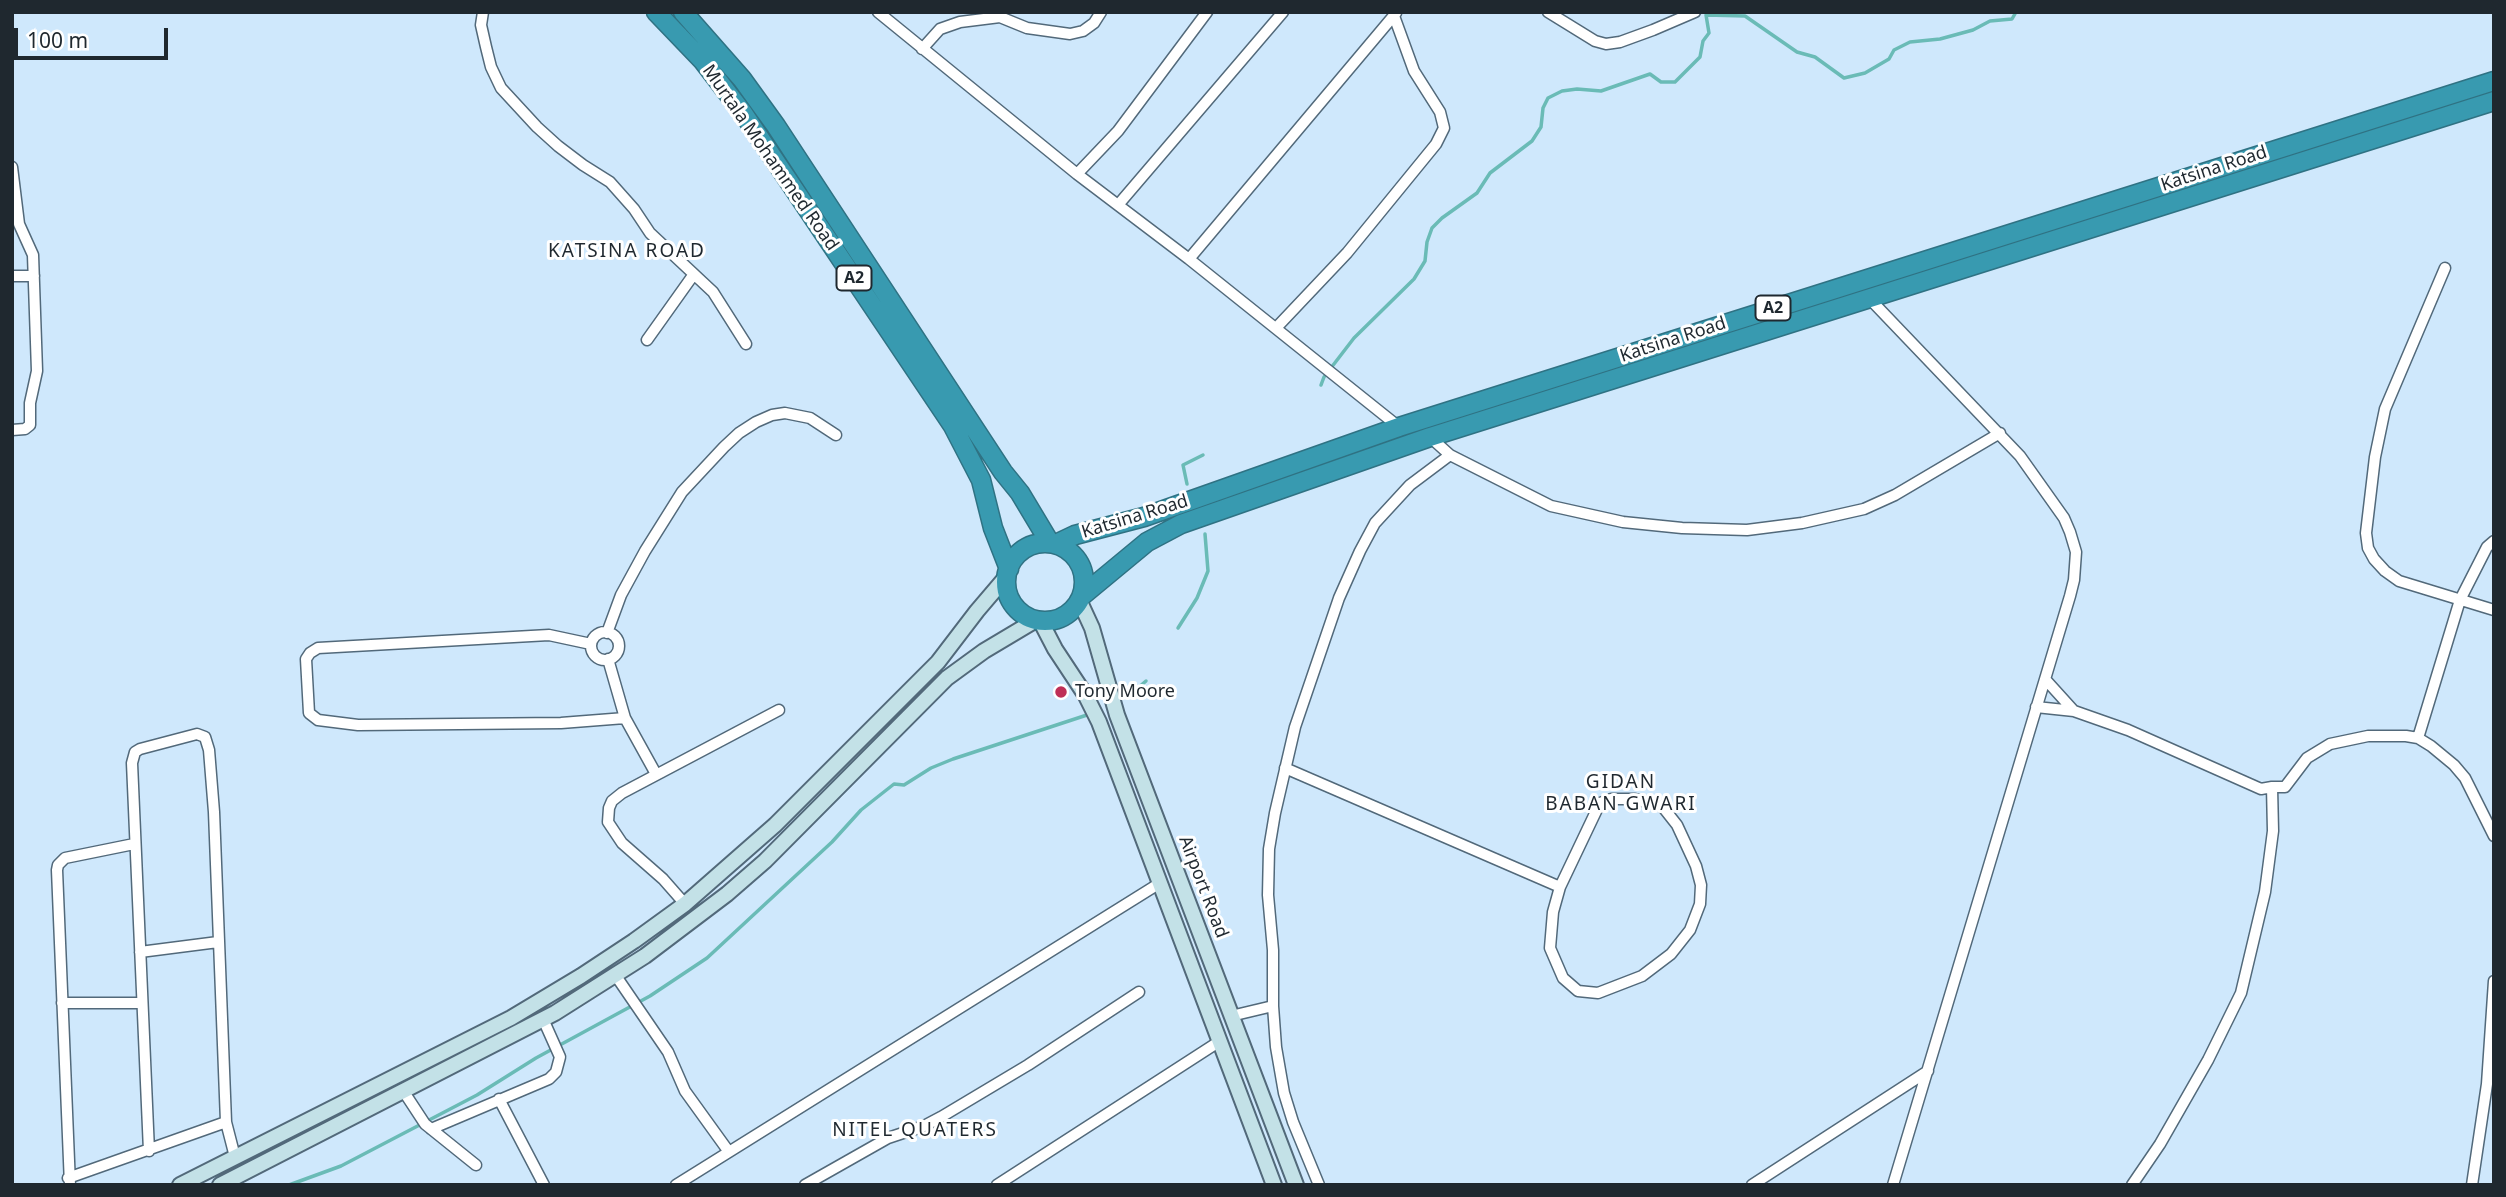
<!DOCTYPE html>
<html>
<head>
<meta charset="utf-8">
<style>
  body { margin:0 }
  #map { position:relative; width:2506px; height:1197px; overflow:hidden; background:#cfe8fc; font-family:"Noto Sans",sans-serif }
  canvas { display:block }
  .frame { position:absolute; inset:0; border:14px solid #1f282f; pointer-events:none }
  .scale { position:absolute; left:14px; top:28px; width:154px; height:32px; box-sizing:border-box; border:4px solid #1f282f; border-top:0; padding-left:9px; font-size:21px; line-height:24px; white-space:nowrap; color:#1f282f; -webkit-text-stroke:5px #fff; paint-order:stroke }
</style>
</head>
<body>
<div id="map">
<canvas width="2506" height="1197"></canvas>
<div class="frame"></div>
<div class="scale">100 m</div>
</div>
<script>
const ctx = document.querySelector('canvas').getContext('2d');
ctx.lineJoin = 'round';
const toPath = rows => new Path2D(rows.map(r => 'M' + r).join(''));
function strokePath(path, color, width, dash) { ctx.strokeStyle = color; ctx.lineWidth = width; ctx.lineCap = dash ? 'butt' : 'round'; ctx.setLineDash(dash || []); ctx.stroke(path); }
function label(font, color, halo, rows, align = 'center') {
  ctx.font = font + ' "Noto Sans",sans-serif'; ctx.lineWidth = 6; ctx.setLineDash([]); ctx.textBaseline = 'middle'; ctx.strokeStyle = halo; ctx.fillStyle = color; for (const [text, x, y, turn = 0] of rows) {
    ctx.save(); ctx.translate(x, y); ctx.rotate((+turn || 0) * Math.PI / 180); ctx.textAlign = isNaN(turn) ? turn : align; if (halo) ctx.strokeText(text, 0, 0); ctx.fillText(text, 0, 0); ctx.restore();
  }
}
strokePath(toPath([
  [1321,385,1324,377,1354,338,1414,279,1425,261,1427,242,1432,228,1442,218,1477,193,1490,173,1532,141,1541,127,1543,108,1548,98,1562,91,1577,89,1601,91,1650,74,1661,82,1675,82,1700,57,1703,41,1709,33,1706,15,1745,16,1797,52,1815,57,1844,78,1865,73,1889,59,1894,50,1910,42,1940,39,1973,30,1990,21,2012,19,2016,12],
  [1187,484,1183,465,1203,455],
  [1178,628,1197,598,1208,571,1205,534],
  [1116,701,1132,693,1146,681],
  [289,1185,341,1166,477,1095,536,1058,650,996,707,958,832,842,861,810,894,784,904,785,931,768,953,759,1090,714]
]), '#6abbb6', 3.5);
const street = toPath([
  [483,12,481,25,486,47,491,67,501,88,537,127,558,146,583,165,610,182,634,209,650,233,713,292,746,344],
  [878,12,1077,174,1189,259,1399,427],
  [1548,12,1595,41,1606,44,1620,42,1653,30,1695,12],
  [922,49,940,29,960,22,1000,17,1027,28,1070,34,1083,31,1094,23,1101,12],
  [12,167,19,224,33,255,37,371,30,403,30,425,25,429,12,430],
  [1077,174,1118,131,1207,12],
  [1118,205,1283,12],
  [1189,259,1396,13],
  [2445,268,2385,409,2375,457,2366,533,2368,548,2374,559,2385,571,2399,581,2494,610],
  [12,276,34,276],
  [1867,296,2020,456,2064,518,2070,532,2076,552,2074,580,2070,596,1893,1185],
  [1276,328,1347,253,1436,144,1444,128,1440,112,1414,71,1394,16],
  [647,340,694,274],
  [1430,437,1450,455,1551,506,1623,522,1682,528,1747,530,1802,523,1864,509,1895,495,2000,433],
  '591 646a14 14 0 1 1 28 0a14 14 0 1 1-28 0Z',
  [607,633,621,595,645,551,682,492,724,447,739,433,756,422,772,415,785,413,810,418,836,435],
  [591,644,549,635,318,648,310,653,306,659,309,713,318,720,358,725,561,723,625,718],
  [608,659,625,718,656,774],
  [2045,679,2074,711],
  [2036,707,2074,711,2128,730,2261,789,2272,787],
  [2418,738,2460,600,2487,547,2494,541],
  [1285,768,1560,887],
  [1611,799,1635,799,1662,806,1677,825,1696,866,1701,885,1700,904,1690,930,1671,954,1642,976,1598,993,1578,991,1563,978,1550,948,1553,912,1560,887,1600,803,1611,799],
  [685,904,663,879,622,843,608,822,609,808,612,801,622,793,779,710],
  [140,952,218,942],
  [616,976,668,1052,685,1091,729,1152],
  [62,1003,141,1003],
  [1231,1016,1273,1006],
  [404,1092,425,1124,476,1165],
  [499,1099,544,1185],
  [431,1129,549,1079,556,1072,560,1057,543,1019],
  [149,1151,132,763,135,752,140,749,197,734,205,737,209,750,214,812,226,1122,235,1157],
  [68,1178,226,1122],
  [70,1185,57,870,58,865,65,858,134,844],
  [676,1185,1160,883],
  [805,1185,888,1138,924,1126,941,1117,1028,1065,1139,992],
  [997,1185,1220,1041],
  [1319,1185,1293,1122,1284,1093,1276,1047,1273,1006,1273,950,1268,895,1269,849,1275,813,1295,727,1339,598,1360,551,1375,523,1410,485,1450,455],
  [1752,1185,1928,1071],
  [2132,1185,2160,1144,2208,1060,2241,993,2265,892,2273,831,2272,787,2285,787,2307,758,2330,744,2368,736,2406,736,2418,738,2431,746,2454,765,2465,778,2494,836],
  [2472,1185,2487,1084,2494,981]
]);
const secondary = toPath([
  [1080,602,1092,628,1117,715,1296,1185],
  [1041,622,1055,649,1086,696,1099,722,1274,1185],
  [180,1185,511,1018,581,976,634,941,685,904,775,825,938,662,977,611,1006,577],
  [220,1185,555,1013,645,956,727,894,765,861,947,678,984,651,1036,620]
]);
const highway = toPath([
  [656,12,703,61,743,113,953,426,981,480,993,528,1009,569],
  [683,12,742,79,776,126,1003,472,1020,493,1050,543],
  '1006 582a39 39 0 1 1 78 0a39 39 0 1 1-78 0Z',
  [1056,544,1075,535,1144,517,1399,427,2494,81],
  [1083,595,1147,542,1181,524,1430,437,2494,101]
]);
strokePath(street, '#52697a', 13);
strokePath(secondary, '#52697a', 18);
strokePath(highway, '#2f7283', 21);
strokePath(street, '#fff', 10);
strokePath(secondary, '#c3e1e7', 14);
strokePath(highway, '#389ab0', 18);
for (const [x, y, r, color] of [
  [1061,692,7,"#be2f57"]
]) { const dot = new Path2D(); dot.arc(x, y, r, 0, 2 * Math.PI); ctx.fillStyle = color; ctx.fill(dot); strokePath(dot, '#fff', 2.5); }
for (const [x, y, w] of [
  [854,278,35],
  [1773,308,35]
]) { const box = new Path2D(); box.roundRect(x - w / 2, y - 12.5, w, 25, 5); ctx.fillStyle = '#fff'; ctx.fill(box); strokePath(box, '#1f282f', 2); }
label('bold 16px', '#1f282f', null, [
  ["A2",854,278],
  ["A2",1773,308]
]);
label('18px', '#1f282f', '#fff', [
  ["Murtala Mohammed Road",770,158,55],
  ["Katsina Road",2214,169,-18],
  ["Katsina Road",1673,340,-18],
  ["Katsina Road",1135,517,-17],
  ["Airport Road",1203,887,69]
]);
label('18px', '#1f282f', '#fff', [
  ["Tony Moore",1075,692]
], 'left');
ctx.letterSpacing = '2px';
label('19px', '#1f282f', '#fff', [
  ["KATSINA ROAD",627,252],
  ["GIDAN",1621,783],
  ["BABAN GWARI",1621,805],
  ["NITEL QUATERS",915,1131]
]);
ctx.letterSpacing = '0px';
</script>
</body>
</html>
